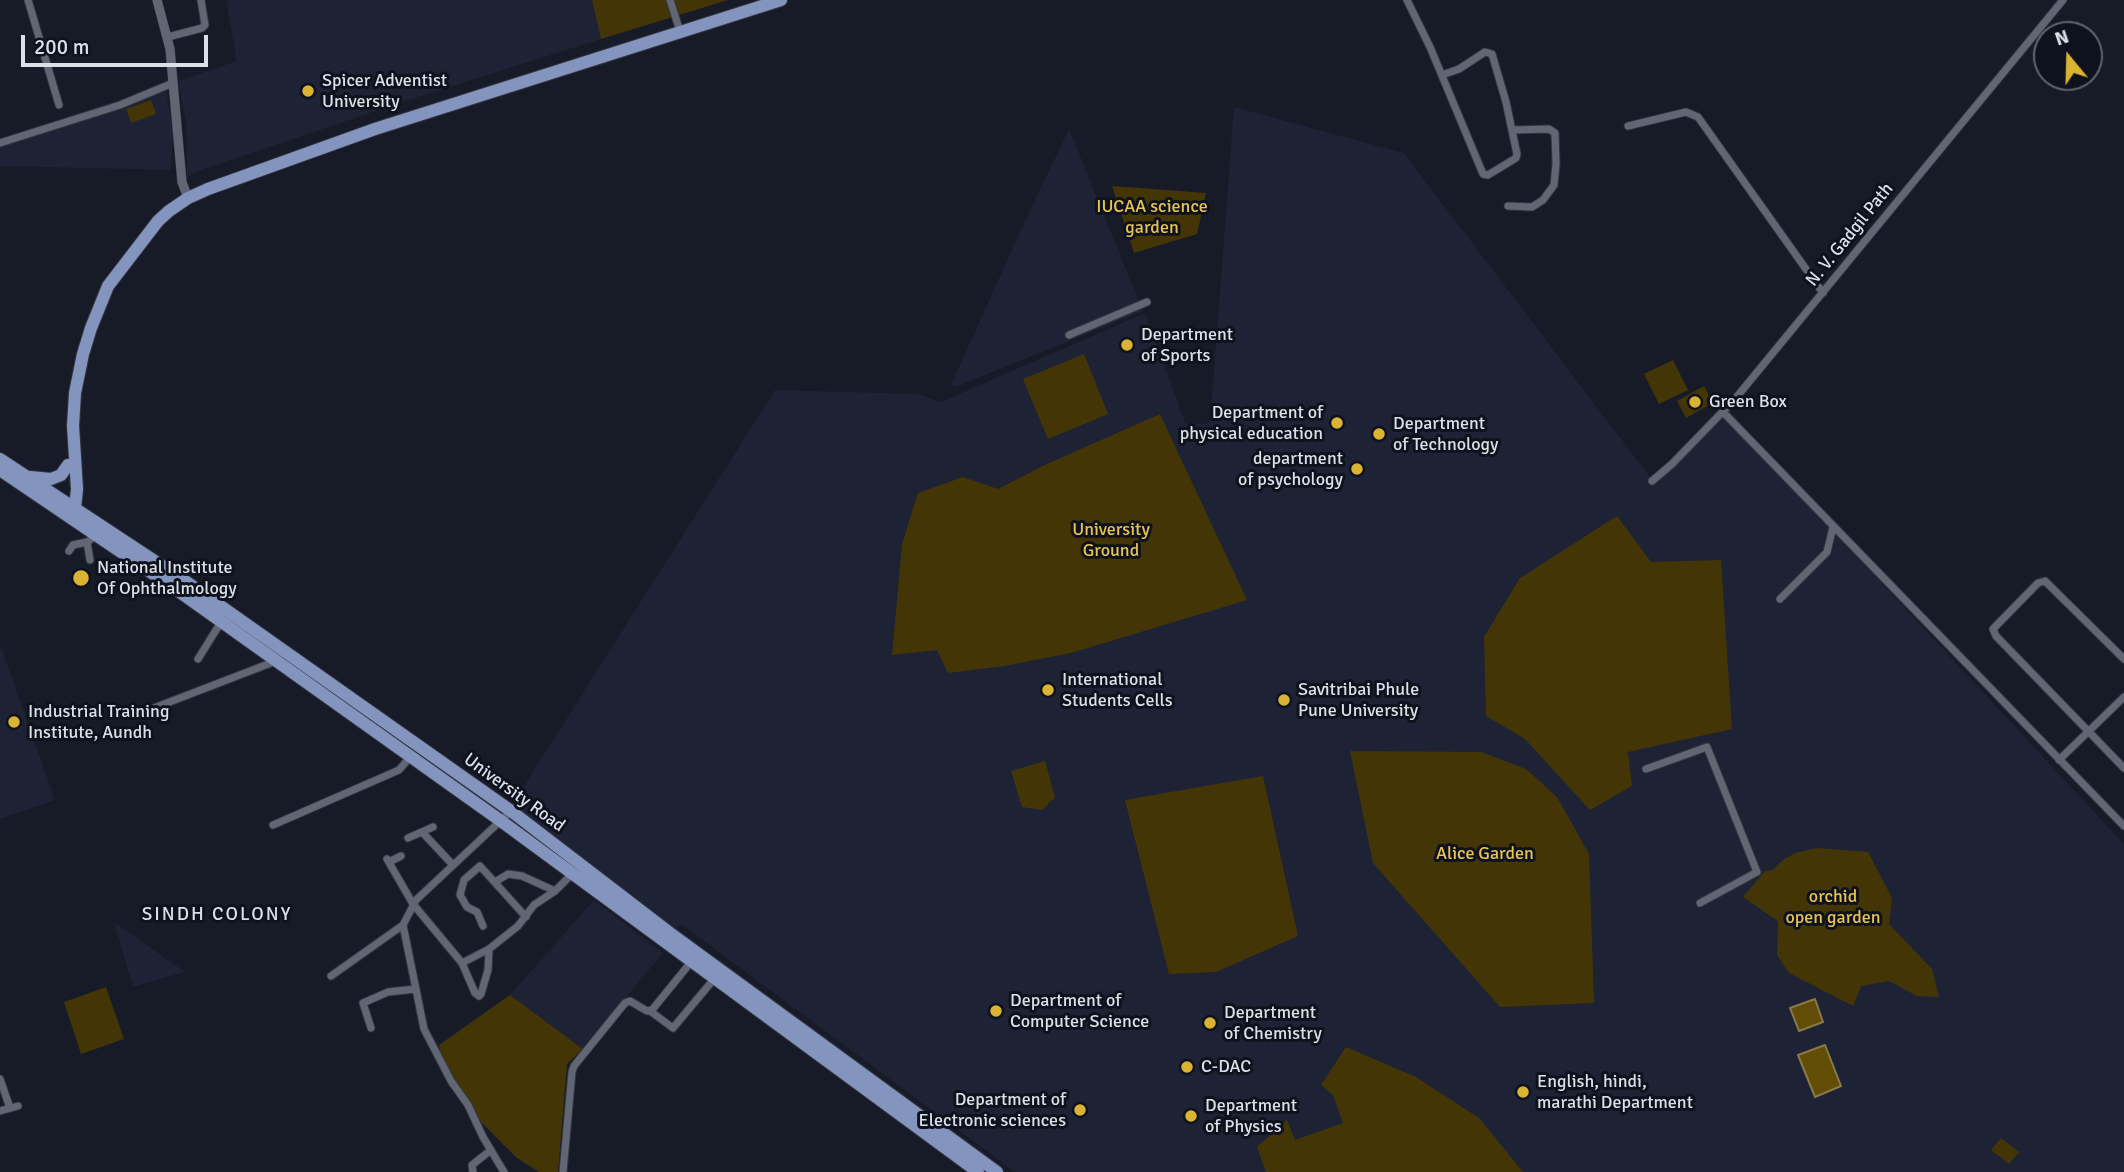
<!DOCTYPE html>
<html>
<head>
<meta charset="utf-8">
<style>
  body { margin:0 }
  #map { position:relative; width:2124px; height:1172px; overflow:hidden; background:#171b27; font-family:Signika,sans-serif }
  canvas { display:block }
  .north { position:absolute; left:2033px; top:21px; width:70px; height:70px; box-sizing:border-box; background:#0e121d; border:2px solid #60646e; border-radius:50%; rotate:341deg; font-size:19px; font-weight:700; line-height:28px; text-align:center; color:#dcdfe7 }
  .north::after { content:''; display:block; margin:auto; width:24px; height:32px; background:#dbb333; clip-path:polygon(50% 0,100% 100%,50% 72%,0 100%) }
  .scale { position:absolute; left:21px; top:35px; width:187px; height:32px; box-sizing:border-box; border:4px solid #dcdfe7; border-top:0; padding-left:9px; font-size:21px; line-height:24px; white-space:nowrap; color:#dcdfe7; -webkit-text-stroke:5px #0e121d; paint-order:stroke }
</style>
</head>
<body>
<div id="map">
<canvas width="2124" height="1172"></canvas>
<div class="north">N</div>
<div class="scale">200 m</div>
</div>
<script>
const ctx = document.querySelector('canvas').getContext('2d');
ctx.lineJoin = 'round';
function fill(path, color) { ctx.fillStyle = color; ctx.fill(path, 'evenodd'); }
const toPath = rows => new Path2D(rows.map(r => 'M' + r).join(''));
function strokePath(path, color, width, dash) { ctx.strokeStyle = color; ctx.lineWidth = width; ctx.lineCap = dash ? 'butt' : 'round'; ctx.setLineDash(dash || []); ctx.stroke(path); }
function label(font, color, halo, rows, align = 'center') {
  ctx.font = font + ' Signika,sans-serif'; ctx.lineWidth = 6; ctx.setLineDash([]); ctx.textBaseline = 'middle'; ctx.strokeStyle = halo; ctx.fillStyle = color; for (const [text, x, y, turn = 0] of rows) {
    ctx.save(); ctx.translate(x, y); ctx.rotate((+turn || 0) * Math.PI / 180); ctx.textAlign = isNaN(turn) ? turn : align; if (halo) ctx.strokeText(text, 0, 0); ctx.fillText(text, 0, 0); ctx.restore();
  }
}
fill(toPath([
  [226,0,592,0,601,39,402,102,204,169,187,177,186,122,178,81,237,61],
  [165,85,173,131,171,170,0,166,0,139],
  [1234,107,1404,153,1653,481,1723,412,2124,844,2124,1172,1015,1172,681,924,674,930,514,809,518,803,515,800,775,390,917,394,941,402,1145,313,1186,425,1210,423],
  [1069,129,1143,311,955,387,951,385,1023,225],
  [0,644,55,800,0,819],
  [594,900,663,953,583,1049,510,995],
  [114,922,185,972,133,987]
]), '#1d2334');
fill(toPath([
  [592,0,728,0,601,39],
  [151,100,156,114,131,123,126,109],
  [1112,186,1206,193,1197,234,1134,253],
  [1084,354,1108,414,1048,439,1023,379],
  [1673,360,1688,390,1659,404,1644,374],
  [1704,386,1713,403,1686,418,1677,401],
  [1160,414,1247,600,1071,653,1004,666,948,673,937,650,892,655,902,544,918,493,963,477,998,489,1047,464],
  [1617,516,1651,562,1721,560,1732,729,1628,752,1632,786,1590,810,1525,739,1486,716,1484,637,1520,578],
  [1350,751,1481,752,1526,769,1557,797,1589,854,1594,1003,1500,1007,1373,863],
  [1045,761,1055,797,1042,810,1022,807,1011,771],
  [1263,776,1298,936,1216,972,1169,974,1125,800],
  [1817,848,1868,852,1892,898,1889,924,1932,969,1939,997,1917,996,1889,981,1861,986,1853,1006,1789,973,1777,955,1778,921,1743,897,1765,871,1773,870,1783,860,1795,853],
  [106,987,124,1039,81,1054,64,1002],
  [510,995,583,1049,567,1064,558,1172,539,1172,517,1158,482,1123,442,1064,439,1045],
  [1346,1047,1416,1077,1479,1118,1523,1172,1266,1172,1257,1147,1287,1120,1295,1140,1343,1123,1333,1095,1321,1085],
  [2001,1138,2019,1152,2009,1164,1991,1150]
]), '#443507');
const water = toPath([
  [1815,999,1823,1022,1799,1031,1790,1008,1815,999],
  [1825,1045,1841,1086,1815,1097,1798,1055,1825,1045]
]);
fill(water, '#624d07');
strokePath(water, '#87794a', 2);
const minor = toPath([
  [28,0,59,105],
  [670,0,678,25],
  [1407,0,1430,47,1483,174,1488,175,1516,158,1517,154,1506,102,1492,54,1485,52,1459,69,1442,75],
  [168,37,202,28,205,25,201,0],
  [1628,126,1686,112,1698,117,1823,293],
  [0,143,120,105,173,83],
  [1508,206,1532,207,1543,200,1554,185,1556,164,1555,133,1549,129,1512,130],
  [1069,335,1147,302],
  [1723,412,2124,826],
  [1652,481,1672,464,1735,399,2063,0],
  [69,551,73,545,87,542],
  [90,560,87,542,97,535],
  [1780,599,1827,552,1833,527],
  [198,659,221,622],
  [2124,659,2045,581,2038,583,1993,629,1996,636,2124,768],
  [141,713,276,661],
  [2059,760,2124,697],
  [1646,769,1707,747,1757,872,1700,903],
  [273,825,399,770,411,756],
  [422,832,453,865],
  [408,838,433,827],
  [387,859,413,904,462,963,489,949,518,926,534,905,555,891,572,874],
  [389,862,401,856],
  [495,882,508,874,522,876,555,891],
  [483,926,477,912,467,907,460,895,464,880,480,866,526,917],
  [462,963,475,993,479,996],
  [331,976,403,925],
  [479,996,481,994,488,970,489,949],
  [650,1011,673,1028,714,979],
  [371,1028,363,1003,388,992,415,989],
  [0,1079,10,1108],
  [0,1111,18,1106],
  [473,1172,472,1165,491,1150],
  [504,1172,483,1137,468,1105,451,1081,424,1029,403,925,416,900,511,811],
  [563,1172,572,1072,574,1066,625,1003,630,1001,647,1011,652,1010,691,962]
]);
const tertiary = toPath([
  [157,0,170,49,182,182,188,198]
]);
const primary = toPath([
  [0,459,185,581,511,811,670,933,997,1172],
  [0,470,177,590,501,821,978,1172],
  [30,477,51,479,61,475,68,465],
  [72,515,75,508,77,489,73,426,75,393,83,354,91,328,108,286,158,221,169,211,188,198,208,189,375,129,781,0]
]);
strokePath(minor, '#34363f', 9);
strokePath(tertiary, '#34363f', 10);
strokePath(primary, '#34363f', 14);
strokePath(minor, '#616674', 7);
strokePath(tertiary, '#616674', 9);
strokePath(primary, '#8394bf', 12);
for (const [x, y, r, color] of [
  [308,91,7,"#dbb333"],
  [1127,345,7,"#dbb333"],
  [1695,402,7,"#dbb333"],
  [1337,423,7,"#dbb333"],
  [1379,434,7,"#dbb333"],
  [1357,469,7,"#dbb333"],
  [81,578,9,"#dbb333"],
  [1048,690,7,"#dbb333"],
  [1284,700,7,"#dbb333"],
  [14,722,7,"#dbb333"],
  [996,1011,7,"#dbb333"],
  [1210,1023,7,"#dbb333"],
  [1187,1067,7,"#dbb333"],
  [1523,1092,7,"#dbb333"],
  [1080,1110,7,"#dbb333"],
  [1191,1116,7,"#dbb333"]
]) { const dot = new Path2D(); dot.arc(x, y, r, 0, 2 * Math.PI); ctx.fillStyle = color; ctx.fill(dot); strokePath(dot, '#0e121d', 2.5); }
label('18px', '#dcdfe7', '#0e121d', [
  ["Spicer Adventist",322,81],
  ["University",322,102],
  ["Department",1141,335],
  ["of Sports",1141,356],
  ["Green Box",1709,402],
  ["Department of",1323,413,"right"],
  ["physical education",1323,434,"right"],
  ["Department",1393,424],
  ["of Technology",1393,445],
  ["department",1343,459,"right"],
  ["of psychology",1343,480,"right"],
  ["National Institute",97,568],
  ["Of Ophthalmology",97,589],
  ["International",1062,680],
  ["Students Cells",1062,701],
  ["Savitribai Phule",1298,690],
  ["Pune University",1298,711],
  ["Industrial Training",28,712],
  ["Institute, Aundh",28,733],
  ["Department of",1010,1001],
  ["Computer Science",1010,1022],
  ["Department",1224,1013],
  ["of Chemistry",1224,1034],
  ["C-DAC",1201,1067],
  ["English, hindi,",1537,1082],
  ["marathi Department",1537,1103],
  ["Department of",1066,1100,"right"],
  ["Electronic sciences",1066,1121,"right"],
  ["Department",1205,1106],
  ["of Physics",1205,1127]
], 'left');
label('18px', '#e8c352', '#0e121d', [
  ["IUCAA science",1152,207],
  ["garden",1152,228],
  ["University",1111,530],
  ["Ground",1111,551],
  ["Alice Garden",1485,854],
  ["orchid",1833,897],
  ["open garden",1833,918]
]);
label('18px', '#dcdfe7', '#0e121d', [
  ["N. V. Gadgil Path",1850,235,-51],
  ["University Road",514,793,36]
]);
ctx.letterSpacing = '2px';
label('19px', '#dcdfe7', '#0e121d', [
  ["SINDH COLONY",217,915]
]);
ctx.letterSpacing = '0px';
</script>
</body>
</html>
